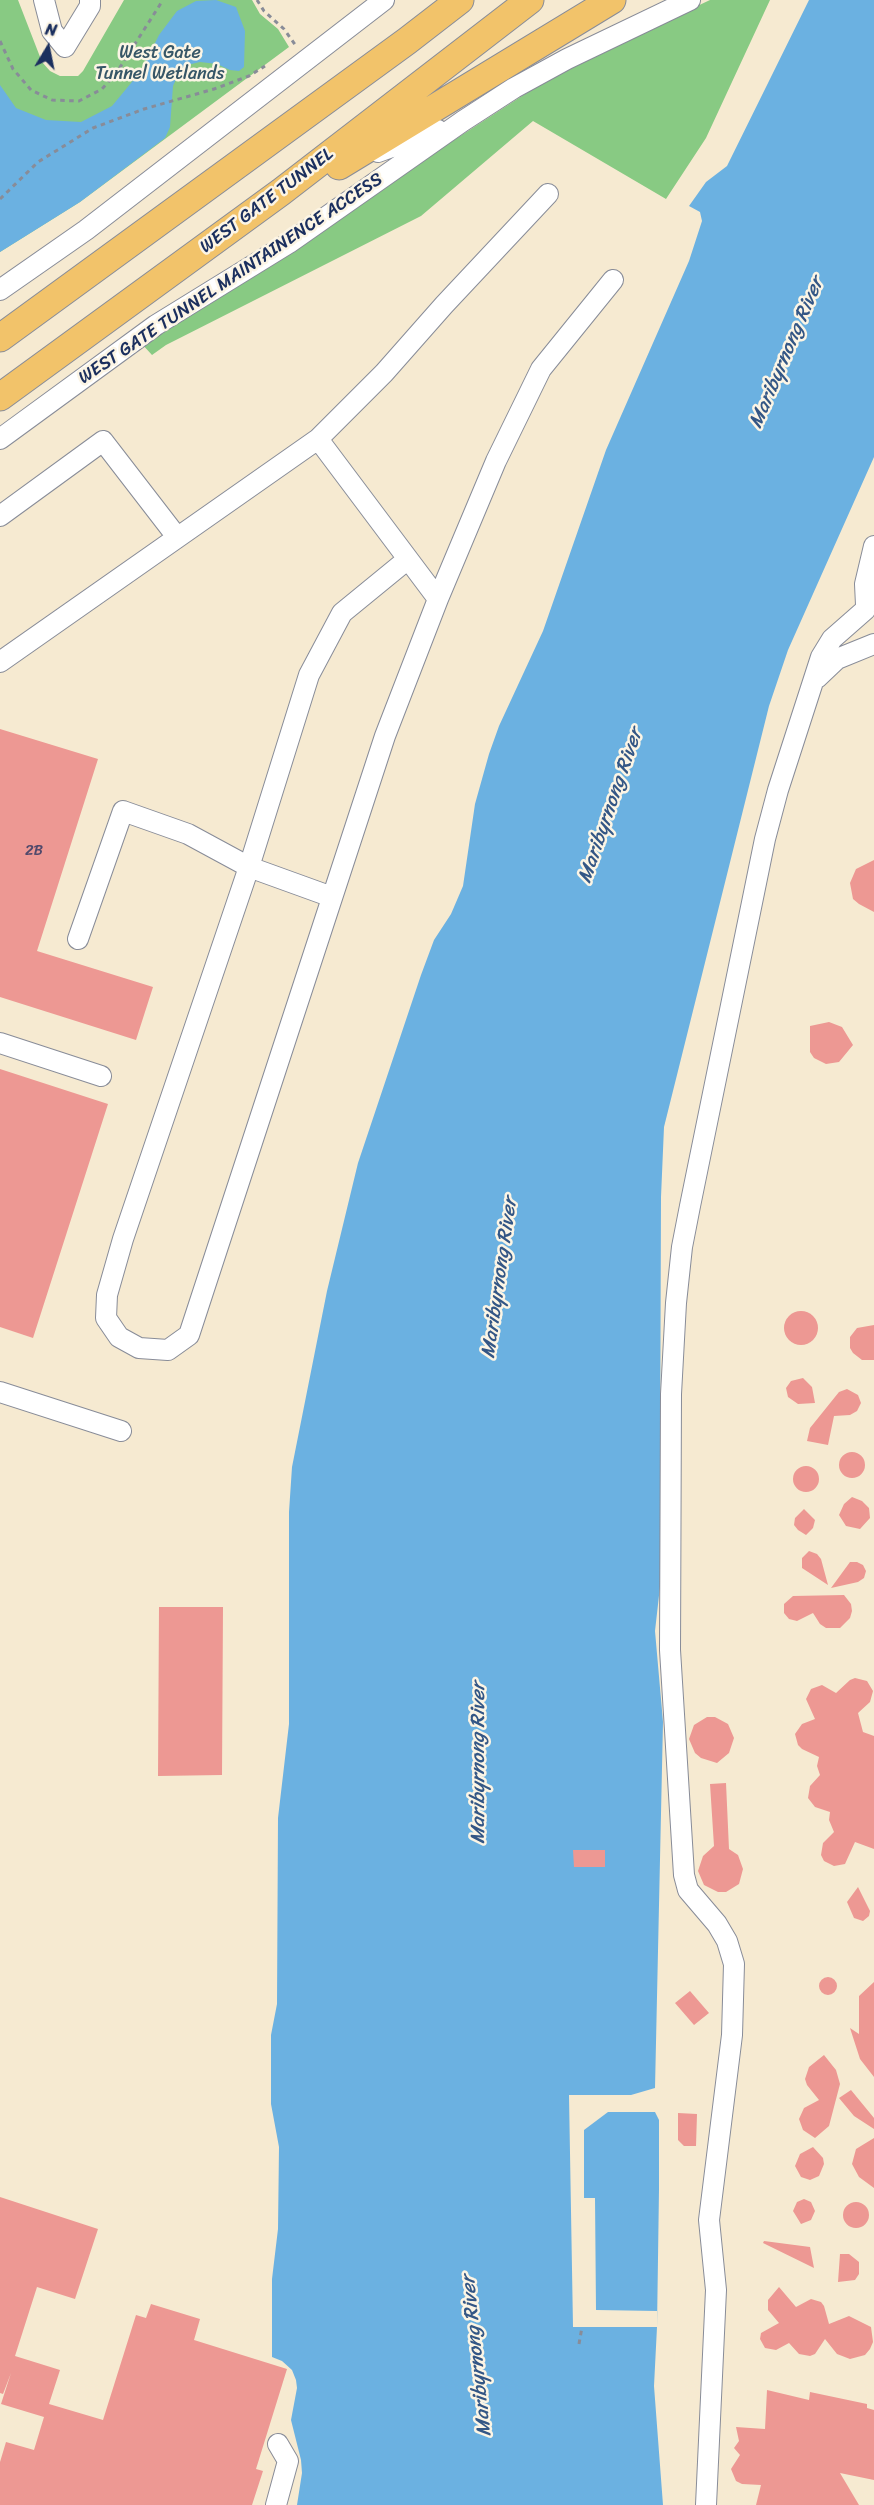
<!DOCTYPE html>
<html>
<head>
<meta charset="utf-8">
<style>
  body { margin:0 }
  #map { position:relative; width:874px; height:2505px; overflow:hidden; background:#f6ead1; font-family:Sriracha,sans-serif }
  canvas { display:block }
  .north { position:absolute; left:18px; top:18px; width:60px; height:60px; -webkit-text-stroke:4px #fcf5e5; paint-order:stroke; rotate:10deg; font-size:16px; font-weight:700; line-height:24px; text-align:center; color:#1b2f5e }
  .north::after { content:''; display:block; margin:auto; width:21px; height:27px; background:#1b2f5e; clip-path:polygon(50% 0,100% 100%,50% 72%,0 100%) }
</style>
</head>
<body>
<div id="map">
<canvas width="874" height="2505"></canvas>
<div class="north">N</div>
</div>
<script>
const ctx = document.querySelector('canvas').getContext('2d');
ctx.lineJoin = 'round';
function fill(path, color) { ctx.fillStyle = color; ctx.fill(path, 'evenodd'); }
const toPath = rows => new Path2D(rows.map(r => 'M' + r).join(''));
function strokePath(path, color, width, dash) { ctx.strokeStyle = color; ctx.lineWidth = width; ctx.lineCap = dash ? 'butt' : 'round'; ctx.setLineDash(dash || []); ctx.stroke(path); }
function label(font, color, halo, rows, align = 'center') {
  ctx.font = font + ' Sriracha,sans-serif'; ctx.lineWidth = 5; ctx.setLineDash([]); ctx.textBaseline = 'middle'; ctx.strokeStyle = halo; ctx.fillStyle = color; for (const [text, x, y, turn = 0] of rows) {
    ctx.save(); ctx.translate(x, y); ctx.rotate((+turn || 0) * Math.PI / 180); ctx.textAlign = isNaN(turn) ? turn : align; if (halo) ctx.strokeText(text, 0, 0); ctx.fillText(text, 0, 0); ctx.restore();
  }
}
fill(toPath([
  [0,0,18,0,42,62,50,71,60,76,78,76,83,71,124,0,252,0,260,14,278,29,289,47,80,202,0,252],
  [710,0,770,0,706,138,666,199,533,121,421,216,166,345,152,355,141,343,562,70]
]), '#88ca83');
fill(toPath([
  [216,0,236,7,245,31,244,67,239,71,230,70,217,64,200,62,187,65,178,75,173,86,170,127,165,138,80,202,0,252,0,85,16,108,46,120,81,122,112,106,141,71,159,35,177,11,196,1],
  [809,0,874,0,874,457,788,650,769,706,664,1127,661,1197,660,1477,663,1560,655,1631,663,1722,655,2088,655,2112,659,2120,659,2189,657,2327,654,2386,663,2505,297,2505,302,2473,301,2460,291,2420,297,2388,296,2380,292,2370,282,2361,272,2357,272,2279,278,2229,279,2147,271,2104,271,2035,277,2004,278,1818,289,1724,289,1512,292,1467,327,1291,358,1163,421,975,434,940,451,914,463,886,475,804,489,754,499,726,543,631,606,450,689,261,702,221,700,212,689,206,706,182,727,166]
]), '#6bb1e1');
fill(toPath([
  [655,2088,655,2112,608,2112,584,2130,584,2198,595,2198,596,2310,657,2311,657,2327,573,2327,569,2095,631,2095]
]), '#f6ead1');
fill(toPath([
  [0,729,98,759,37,951,153,987,136,1040,0,997],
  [874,860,874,912,859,904,853,899,850,883,856,869],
  [829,1022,842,1027,853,1045,839,1062,826,1064,814,1058,810,1052,810,1026],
  [0,1069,108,1104,33,1338,0,1327],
  '784 1328a17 17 0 1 1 34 0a17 17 0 1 1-34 0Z',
  [874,1325,874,1360,862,1360,853,1353,850,1348,850,1337,857,1328],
  [803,1378,812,1387,815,1403,798,1404,788,1397,786,1388,791,1381],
  [847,1389,858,1395,861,1403,857,1411,850,1415,834,1416,828,1445,807,1441,810,1428,839,1392],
  '839 1465a13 13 0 1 1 26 0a13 13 0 1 1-26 0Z',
  '793 1479a13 13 0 1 1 26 0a13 13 0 1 1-26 0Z',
  [852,1497,862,1501,869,1508,870,1518,860,1529,846,1526,839,1515,844,1504],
  [804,1509,815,1520,813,1528,806,1535,798,1530,794,1525,795,1518],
  [809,1551,817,1554,821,1559,828,1585,802,1568,802,1558],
  [850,1562,857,1562,863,1565,866,1571,864,1578,858,1582,831,1588],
  [844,1595,851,1604,852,1611,850,1618,840,1628,826,1628,820,1624,813,1613,797,1621,789,1619,784,1613,784,1604,793,1596],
  [159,1607,223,1607,222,1775,158,1776],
  [855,1678,867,1681,873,1691,870,1702,858,1713,863,1732,874,1736,874,1849,855,1842,845,1864,834,1866,824,1861,821,1855,823,1843,834,1832,829,1820,830,1812,815,1807,808,1798,810,1786,820,1775,817,1766,819,1757,802,1749,798,1745,795,1734,802,1724,815,1719,806,1699,811,1689,822,1685,836,1693,850,1680],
  [707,1717,715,1717,728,1724,734,1738,729,1753,717,1763,701,1758,695,1753,689,1739,694,1725],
  [726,1783,729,1849,738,1855,743,1869,739,1884,726,1892,718,1892,704,1885,698,1871,703,1856,714,1846,710,1784],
  [573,1850,605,1850,605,1867,574,1867],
  [858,1887,870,1911,869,1916,863,1921,854,1918,847,1902],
  '819 1986a9 9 0 1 1 18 0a9 9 0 1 1-18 0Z',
  [874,1982,874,2077,860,2059,850,2028,859,2034,859,1996],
  [690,1991,709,2013,694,2025,675,2003],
  [824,2055,836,2070,840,2084,829,2126,815,2138,803,2130,799,2119,804,2108,819,2100,807,2085,805,2079,809,2067],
  [851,2090,874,2118,874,2129,854,2116,839,2098],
  [678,2113,697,2114,696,2146,684,2146,678,2140],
  [874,2138,874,2188,859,2177,852,2164,856,2149],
  [813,2147,823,2158,824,2164,819,2176,810,2180,801,2177,795,2166,800,2154],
  [0,2197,98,2229,75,2299,37,2287,15,2356,60,2370,49,2404,103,2420,136,2315,146,2318,151,2304,200,2319,194,2340,287,2369,256,2469,263,2471,252,2505,0,2505,0,2462,6,2442,34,2450,44,2417,1,2404,11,2373,3,2394,0,2393],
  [804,2199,811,2202,815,2211,811,2220,801,2224,793,2211,797,2202],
  '843 2215a13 13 0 1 1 26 0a13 13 0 1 1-26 0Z',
  [764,2241,810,2247,814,2268,763,2243],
  [840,2254,849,2254,859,2262,859,2274,855,2280,838,2282],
  [779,2287,796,2307,811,2299,821,2302,824,2306,829,2324,849,2316,871,2327,873,2342,870,2349,865,2355,850,2359,837,2354,825,2339,815,2354,810,2356,799,2354,789,2343,776,2350,765,2348,760,2339,761,2333,779,2323,768,2310,768,2300],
  [767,2390,809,2400,810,2392,867,2404,867,2408,874,2410,874,2480,840,2473,859,2505,756,2505,761,2485,742,2484,736,2481,731,2469,740,2455,734,2448,739,2441,736,2427,765,2429]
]), '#ed9893');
const minor = toPath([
  [44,0,52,31,65,47,90,6,90,0],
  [378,152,438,130],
  [0,290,86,230,384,0],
  [0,439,156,325,289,243,463,121,514,88,567,59,690,0],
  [318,439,438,599],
  [0,516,103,441,177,537],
  [408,559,342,613,309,675,249,867,123,1239,107,1295,106,1318,119,1337,139,1348,168,1350,189,1335,385,736,438,599,496,461,541,369,613,280],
  [866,605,865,584,874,546],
  [0,662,318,439,384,373,444,305,548,194],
  [817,678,837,659,874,644],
  [78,939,123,811,188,834,249,867,332,897],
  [0,1043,101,1076],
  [0,1392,121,1431],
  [276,2505,288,2461,278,2444],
  [706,2505,716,2290,709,2220,732,2035,734,1964,727,1941,717,1924,688,1890,684,1875,670,1650,671,1394,676,1303,682,1247,690,1206,765,839,778,790,821,657,832,639,865,610]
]);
const highway = toPath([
  [339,166,612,0],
  [0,338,407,41,460,0],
  [0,397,281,192,530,0]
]);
strokePath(minor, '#888c98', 22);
strokePath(highway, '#888c98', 29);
strokePath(toPath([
  [257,0,264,11,284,29,296,46],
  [0,41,13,69,31,90,52,100,79,101,102,89,117,72,163,0],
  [0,199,38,162,93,128,144,109,214,89,249,76,265,66],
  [579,2344,582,2327]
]), '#888c98', 3, [4.5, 4.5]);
strokePath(minor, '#fff', 20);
strokePath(highway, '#f2c36a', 27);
label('15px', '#50496b', null, [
  ["2B",34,851]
]);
label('18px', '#365667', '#fcf5e5', [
  ["West Gate",160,53],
  ["Tunnel Wetlands",160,74]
]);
label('18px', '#1b2f5e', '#fcf5e5', [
  ["WEST GATE TUNNEL",267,201,-37],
  ["WEST GATE TUNNEL MAINTAINENCE ACCESS",231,279,-34]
]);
label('italic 20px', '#335685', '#fcf5e5', [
  ["Maribyrnong River",787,353,-67],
  ["Maribyrnong River",611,806,-71],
  ["Maribyrnong River",500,1278,-82],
  ["Maribyrnong River",479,1763,-90],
  ["Maribyrnong River",477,2356,-96]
]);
</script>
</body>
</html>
